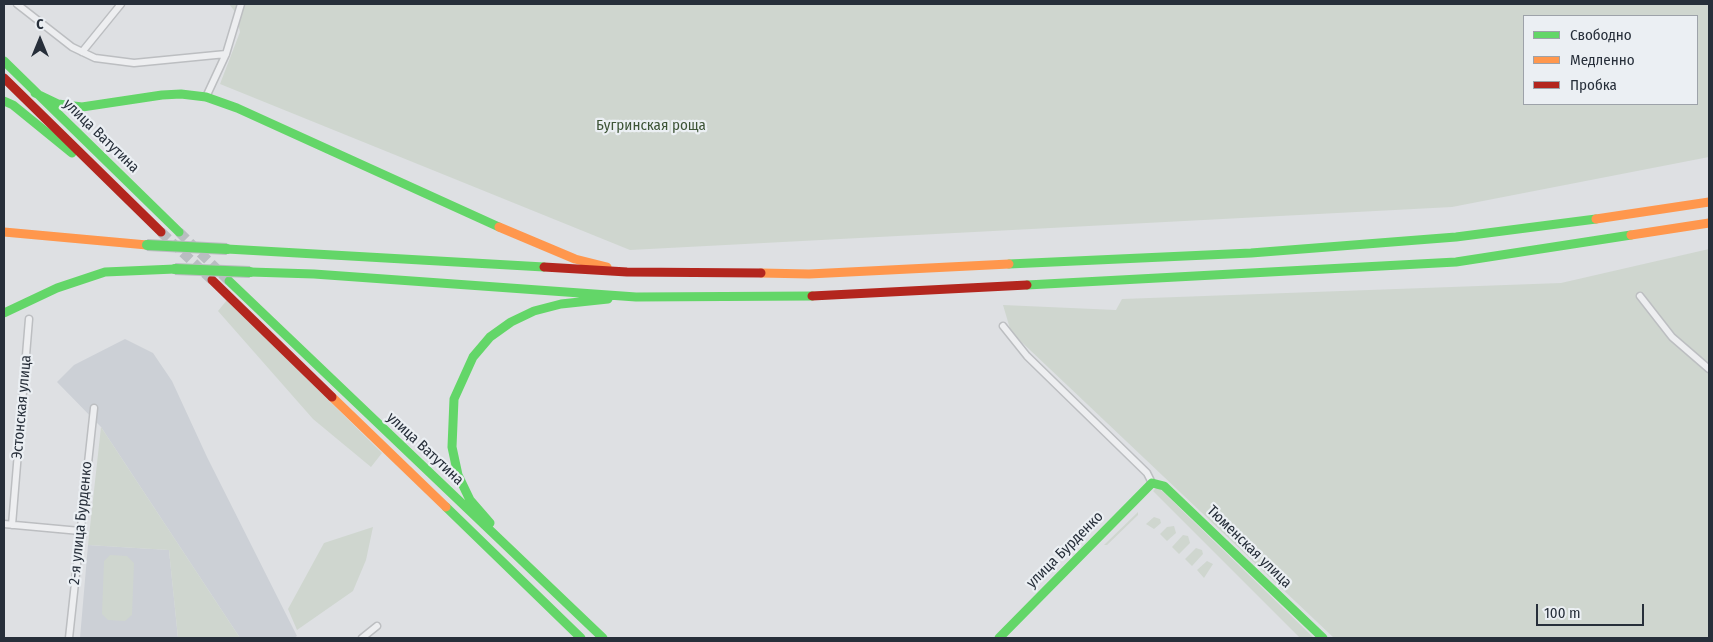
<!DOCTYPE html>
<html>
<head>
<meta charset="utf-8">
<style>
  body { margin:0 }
  #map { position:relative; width:1713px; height:642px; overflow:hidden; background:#dee0e3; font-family:"Fira Sans Condensed",sans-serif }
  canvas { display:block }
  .frame { position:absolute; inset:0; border:5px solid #272f3a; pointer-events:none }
  .legend { position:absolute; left:1523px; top:15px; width:175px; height:90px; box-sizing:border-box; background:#ebeff3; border:1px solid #9da2a9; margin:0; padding:6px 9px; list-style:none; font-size:15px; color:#272f3a }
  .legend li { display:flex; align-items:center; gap:10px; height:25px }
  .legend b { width:25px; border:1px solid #9da2a9 }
  .north { position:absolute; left:15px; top:15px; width:50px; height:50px; -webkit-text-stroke:4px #ebeff3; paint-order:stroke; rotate:0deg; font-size:14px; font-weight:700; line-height:20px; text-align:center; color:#272f3a }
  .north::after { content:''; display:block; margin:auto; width:18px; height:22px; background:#272f3a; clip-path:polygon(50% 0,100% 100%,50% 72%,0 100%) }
  .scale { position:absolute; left:1536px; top:604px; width:108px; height:22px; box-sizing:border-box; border:2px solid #272f3a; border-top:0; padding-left:6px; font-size:15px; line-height:18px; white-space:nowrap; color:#272f3a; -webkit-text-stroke:4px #ebeff3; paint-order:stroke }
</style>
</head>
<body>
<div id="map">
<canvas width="1713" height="642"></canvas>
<div class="frame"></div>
<ul class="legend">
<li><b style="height:6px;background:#63d668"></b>Свободно</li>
<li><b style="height:6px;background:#ff974d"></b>Медленно</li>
<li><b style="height:6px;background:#b3261e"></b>Пробка</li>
</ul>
<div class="north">С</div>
<div class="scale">100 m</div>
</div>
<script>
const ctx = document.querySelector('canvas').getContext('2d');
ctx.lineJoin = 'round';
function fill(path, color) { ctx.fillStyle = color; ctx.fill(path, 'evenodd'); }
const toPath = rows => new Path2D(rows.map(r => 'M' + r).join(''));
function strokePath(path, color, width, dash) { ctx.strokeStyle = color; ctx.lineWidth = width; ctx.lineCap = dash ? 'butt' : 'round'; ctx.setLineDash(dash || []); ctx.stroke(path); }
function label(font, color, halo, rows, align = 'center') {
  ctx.font = font + ' "Fira Sans Condensed",sans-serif'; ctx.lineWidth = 4.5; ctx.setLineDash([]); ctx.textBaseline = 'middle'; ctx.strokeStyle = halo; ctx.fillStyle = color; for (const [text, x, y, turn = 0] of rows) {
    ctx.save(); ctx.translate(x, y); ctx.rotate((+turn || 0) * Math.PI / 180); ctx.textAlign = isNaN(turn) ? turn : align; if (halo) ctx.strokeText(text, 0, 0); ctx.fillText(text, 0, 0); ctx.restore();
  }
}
fill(toPath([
  [125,339,153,353,172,381,207,457,297,636,294,638,240,638,101,427,57,382,74,365],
  [88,545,169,550,178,638,80,638]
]), '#ccd0d6');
fill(toPath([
  [229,4,1709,4,1709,157,1452,207,630,250,220,84,240,32,236,13],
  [1524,16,1697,16,1697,104,1524,104],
  [1709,249,1709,638,1334,638,1011,332,1003,305,1116,310,1122,299,1561,283],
  [227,300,382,453,371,467,313,419,218,311],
  [101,427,240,638,178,638,169,550,88,545],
  [1156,488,1159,488,1314,638,1300,638,1153,491],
  [1138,512,1138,515,1107,545,1104,545],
  [1154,517,1160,519,1161,523,1154,529,1146,524],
  [1174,526,1176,533,1167,541,1160,534,1167,527],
  [373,527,366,560,353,591,297,630,288,609,324,543],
  [1183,535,1188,536,1190,543,1179,554,1172,547],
  [1196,548,1202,550,1203,554,1192,566,1185,559],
  [110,555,127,556,134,563,132,615,125,621,108,620,102,614,104,561],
  [1207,561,1213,564,1204,578,1197,570]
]), '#cfd6cf');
strokePath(toPath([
  [161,232,212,280],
  [179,232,229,281]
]), '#b9bdc1', 10, [10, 5]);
const street = toPath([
  [17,4,72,47,95,58,134,63,226,54],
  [82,52,121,4],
  [206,97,226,54,241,4],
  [1640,296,1672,337,1709,369],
  [1003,326,1027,356,1147,473,1152,483],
  [4,524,80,531],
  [12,525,29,319],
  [69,638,94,408],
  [362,638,377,626]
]);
strokePath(street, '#bcbec1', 9);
strokePath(street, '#edeef0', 6);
strokePath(toPath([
  [4,61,179,232],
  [35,93,58,104,82,107,162,95,181,94,206,97,237,108,499,227],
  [4,101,13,105,72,153],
  [227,249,544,267],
  [1009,264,1251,253,1456,237,1596,219],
  [250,272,314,274,636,297,812,296],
  [229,281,603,638],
  [1027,285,1456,262,1631,235],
  [4,313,57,288,105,272,175,269],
  [446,507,581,638],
  [490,523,470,500,458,475,452,447,454,399,473,357,490,337,511,322,534,311,561,304,608,299],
  [999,638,1152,483,1164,486,1323,638]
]), '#63d668', 9);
strokePath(toPath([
  [1596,219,1709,202],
  [499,227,575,259,607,267],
  [4,232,147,245],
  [1631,235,1709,223],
  [761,273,809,274,1009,264],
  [332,397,446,507]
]), '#ff974d', 9);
strokePath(toPath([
  [4,78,161,232],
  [544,267,627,272,761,273],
  [212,280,332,397],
  [812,296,1027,285]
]), '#b3261e', 9);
const fastBridge = toPath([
  [147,245,227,249],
  [175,269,250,272]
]);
strokePath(fastBridge, '#babdc0', 12, []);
strokePath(fastBridge, '#63d668', 10);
label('15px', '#3d5436', '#ebeff3', [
  ["Бугринская роща",651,126]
]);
label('15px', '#272f3a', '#ebeff3', [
  ["улица Ватутина",101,136,44],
  ["Эстонская улица",22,407,-85],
  ["улица Ватутина",425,449,43],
  ["2-я улица Бурденко",81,523,-84],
  ["Тюменская улица",1249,547,44],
  ["улица Бурденко",1065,550,-45]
]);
</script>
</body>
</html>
